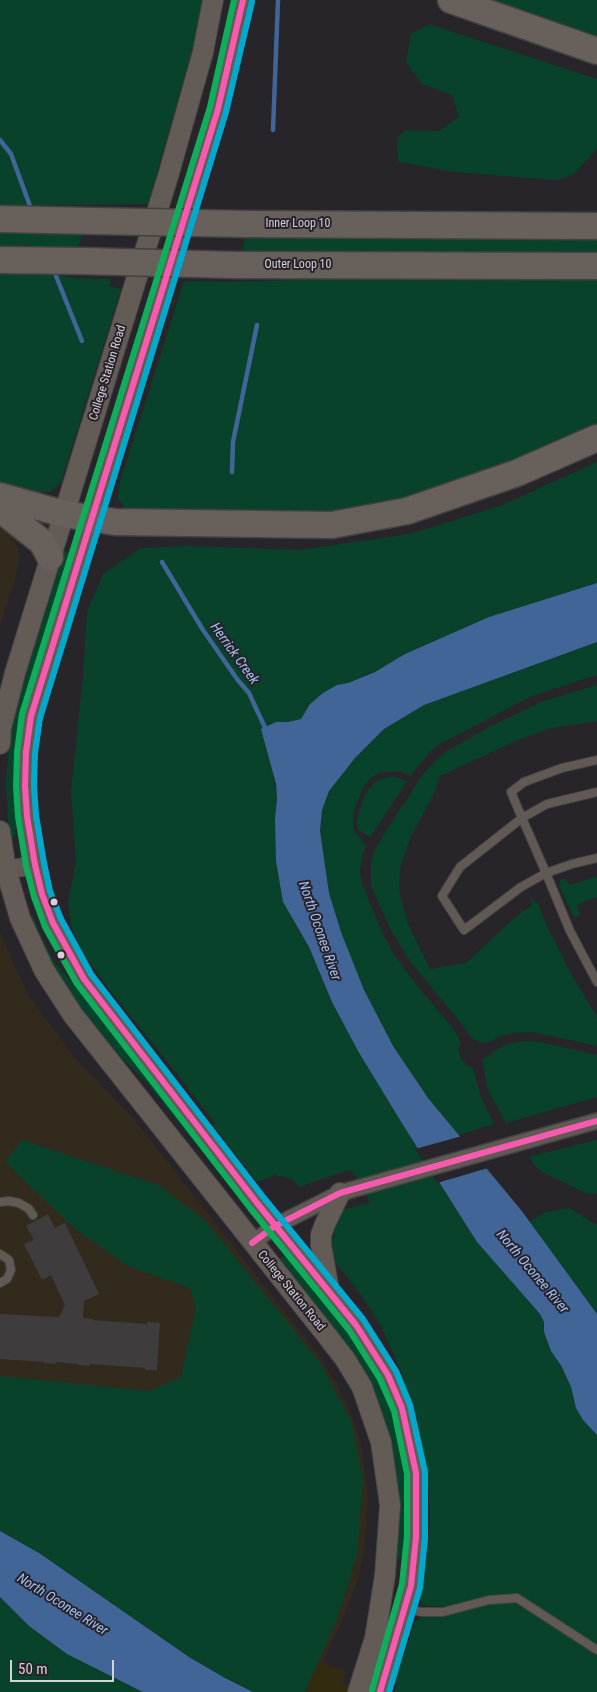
<!DOCTYPE html>
<html>
<head>
<meta charset="utf-8">
<style>
  body { margin:0 }
  #map { position:relative; width:597px; height:1692px; overflow:hidden; background:#272529; font-family:"Roboto Condensed",sans-serif }
  canvas { display:block }
  .scale { position:absolute; left:10px; top:1660px; width:104px; height:22px; box-sizing:border-box; border:2px solid #d5d1d7; border-top:0; padding-left:6px; font-size:15px; line-height:18px; white-space:nowrap; color:#d5d1d7; -webkit-text-stroke:4px #28232b; paint-order:stroke }
</style>
</head>
<body>
<div id="map">
<canvas width="597" height="1692"></canvas>
<div class="scale">50 m</div>
</div>
<script>
const ctx = document.querySelector('canvas').getContext('2d');
ctx.lineJoin = 'round';
function fill(path, color) { ctx.fillStyle = color; ctx.fill(path, 'evenodd'); }
const toPath = rows => new Path2D(rows.map(r => 'M' + r).join(''));
function strokePath(path, color, width, dash) { ctx.strokeStyle = color; ctx.lineWidth = width; ctx.lineCap = dash ? 'butt' : 'round'; ctx.setLineDash(dash || []); ctx.stroke(path); }
function label(font, color, halo, rows, align = 'center') {
  ctx.font = font + ' "Roboto Condensed",sans-serif'; ctx.lineWidth = 4; ctx.setLineDash([]); ctx.textBaseline = 'middle'; ctx.strokeStyle = halo; ctx.fillStyle = color; for (const [text, x, y, turn = 0] of rows) {
    ctx.save(); ctx.translate(x, y); ctx.rotate((+turn || 0) * Math.PI / 180); ctx.textAlign = isNaN(turn) ? turn : align; if (halo) ctx.strokeText(text, 0, 0); ctx.fillText(text, 0, 0); ctx.restore();
  }
}
fill(toPath([
  [0,523,10,530,20,555,15,579,0,626],
  [0,932,28,995,76,1059,133,1118,321,1358,338,1386,352,1417,360,1440,368,1495,364,1551,358,1579,345,1614,324,1660,304,1692,253,1692,39,1553,0,1531]
]), '#332a1e');
fill(toPath([
  [0,0,202,0,194,43,148,204,0,206],
  [478,0,597,0,597,42],
  [429,24,597,79,597,149,574,174,557,180,455,172,398,162,397,138,406,130,439,131,459,117,452,95,422,84,406,62,411,34],
  [0,230,83,232,77,250,0,250],
  [597,234,597,255,241,254,246,235],
  [0,268,58,270,58,275,74,278,111,279,109,286,121,289,61,482,50,492,40,492,38,496,0,487],
  [597,276,597,426,513,462,405,499,359,508,306,513,121,510,123,505,118,499,118,496,120,482,184,281,228,282,403,277],
  [597,462,597,583,489,617,405,654,388,665,348,683,337,685,310,704,301,719,288,722,276,722,272,768,277,799,275,819,276,861,283,902,309,947,332,1002,358,1051,403,1125,477,1242,540,1314,544,1322,551,1351,562,1367,571,1387,576,1408,597,1435,597,1692,394,1692,398,1683,395,1681,415,1622,425,1616,452,1614,453,1606,428,1606,423,1604,419,1598,426,1562,430,1517,428,1482,417,1424,400,1378,403,1375,380,1324,359,1292,337,1264,335,1265,330,1254,327,1239,335,1236,335,1234,333,1233,330,1228,340,1213,346,1209,370,1203,358,1178,350,1170,321,1179,300,1187,292,1179,280,1176,274,1175,259,1181,256,1181,213,1125,215,1123,156,1047,109,989,83,953,72,929,68,903,76,861,71,791,83,677,87,612,103,574,141,548,189,546,299,550,410,534,500,506],
  [61,550,72,553,18,820,14,837,11,839,9,837,6,783,10,732,14,710],
  [597,642,597,675,534,695,438,745,429,753,410,776,398,771,379,773,371,778,364,786,353,813,353,829,366,846,362,856,360,871,362,884,382,932,395,956,419,988,453,1028,461,1042,458,1050,461,1059,467,1065,473,1068,481,1097,494,1124,458,1135,428,1098,393,1046,373,1009,356,971,334,913,329,893,320,834,322,810,329,791,355,758,384,729,402,718,424,705],
  [597,685,597,721,552,728,520,739,440,776,435,792,411,836,400,868,399,892,408,924,430,969,466,963,513,919,532,905,530,897,538,904,547,926,571,974,597,1017,597,1046,533,1032,514,1033,501,1036,490,1042,481,1043,472,1038,458,1019,412,964,401,947,390,928,371,886,371,861,375,849,384,834,423,774,438,758,447,751,493,725,544,701],
  [393,776,407,781,371,836,367,835,360,831,356,823,363,800,368,790,377,780],
  [597,876,597,897,577,905,580,914,579,916,574,917,559,886,560,880,565,879,570,885],
  [32,914,44,942,54,961,112,1032,246,1204,243,1203,146,1082,102,1038,65,987,45,951,32,922],
  [524,1041,541,1042,597,1055,597,1097,506,1123,488,1090,482,1060,499,1048,508,1044],
  [22,1140,158,1185,205,1220,321,1364,352,1423,363,1480,357,1555,337,1619,305,1692,253,1692,225,1678,189,1657,39,1553,0,1531,0,1376,150,1391,181,1377,196,1308,190,1288,128,1266,74,1228,5,1162],
  [597,1140,597,1194,586,1193,544,1173,536,1167,529,1157],
  [569,1208,597,1225,597,1314,529,1222,546,1212],
  [286,1254,333,1308,375,1369,394,1413,408,1478,406,1543,403,1552,405,1552,404,1558,394,1558,395,1551,398,1551,398,1549,395,1542,393,1462,281,1262,281,1257],
  [0,1597,29,1626,67,1654,143,1692,0,1692]
]), '#09422b');
fill(toPath([
  [319,1661,346,1672,342,1683,358,1692,305,1692]
]), '#332b10');
fill(toPath([
  [597,583,597,642,424,705,384,729,355,758,329,791,322,810,320,831,329,893,341,932,364,990,393,1046,428,1098,521,1210,597,1314,597,1435,583,1420,576,1408,571,1387,562,1367,551,1351,544,1332,544,1322,540,1314,477,1242,403,1125,358,1051,332,1002,309,947,283,902,276,861,275,819,277,799,276,784,261,729,276,722,288,722,301,719,310,704,323,693,337,685,348,683,375,672,405,654,489,617],
  [0,1531,39,1553,189,1657,225,1678,253,1692,143,1692,67,1654,29,1626,0,1597]
]), '#426598');
fill(toPath([
  [462,1136,488,1168,437,1183,415,1149]
]), '#272529');
strokePath(toPath([
  [273,130,278,0],
  [0,140,11,154,30,206],
  [56,276,82,341],
  [232,472,233,442,257,325],
  [162,562,203,630,237,679,249,693,267,732]
]), '#426598', 4.5);
fill(toPath([
  [48,1214,55,1228,65,1223,99,1294,84,1301,83,1318,93,1319,93,1320,147,1324,147,1322,160,1323,157,1370,145,1370,145,1368,90,1364,90,1366,78,1365,78,1364,56,1362,56,1364,44,1363,44,1362,0,1359,0,1314,59,1317,65,1305,51,1275,42,1280,24,1244,34,1240,26,1226]
]), '#3e3c3c');
const service = toPath([
  [597,760,562,768,524,782,511,792,522,818,546,873,521,887,464,930,442,896,460,867,522,818,547,804,597,792],
  [597,858,572,864,546,873,570,931,597,982],
  [0,1202,9,1201,19,1203,29,1209,33,1215],
  [0,1254,9,1260,11,1270,7,1279,0,1283],
  [405,1608,421,1612,443,1612,489,1600,517,1598,597,1650]
]);
const minor = toPath([
  [252,1243,275,1226,340,1193,597,1121]
]);
const tertiary = toPath([
  [0,871,35,865]
]);
const secondary = toPath([
  [243,0,218,109,31,716,26,752,25,786,27,816,35,865,42,894,53,923,84,979,257,1203,356,1325,388,1375,402,1408,409,1436,416,1473,417,1506,416,1537,411,1586,380,1692],
  [0,744,1,728,15,673,169,173,203,52,213,0],
  [0,831,6,870,20,918,44,970,73,1015,328,1337,345,1359,362,1387,381,1442,390,1505,385,1575,380,1607,375,1638,358,1692],
  [329,1290,321,1245,321,1235,325,1224,340,1193]
]);
const motorway = toPath([
  [451,0,597,51],
  [0,219,95,221],
  [246,224,597,226],
  [0,260,82,261],
  [235,265,597,266],
  [0,496,64,514,115,522,332,525,407,511,517,473,597,438],
  [0,509,42,542,50,557]
]);
strokePath(service, '#434144', 10);
strokePath(minor, '#434144', 18);
strokePath(tertiary, '#434144', 20);
strokePath(secondary, '#434144', 22);
strokePath(motorway, '#434144', 29);
strokePath(service, '#615a54', 8);
strokePath(minor, '#615a54', 15);
strokePath(tertiary, '#615a54', 18);
strokePath(secondary, '#635b56', 20);
strokePath(motorway, '#68605a', 26);
const motorwayBridge = toPath([
  [95,221,246,224],
  [82,261,235,265]
]);
strokePath(motorwayBridge, '#434144', 29, []);
strokePath(motorwayBridge, '#68605a', 26);
strokePath(toPath([
  [243,0,218,109,31,716,26,752,25,786,27,816,35,865,42,894,53,923,84,979,257,1203,356,1325,388,1375,402,1408,416,1473,416,1537,411,1586,380,1692],
  [252,1243,275,1226,340,1193,597,1121]
]), '#f75aaf', 6);
strokePath(toPath([
  [234,0,210,107,22,714,17,752,16,786,18,817,26,866,34,897,45,927,77,984,250,1208,349,1330,380,1379,394,1411,407,1474,407,1536,402,1584,372,1690]
]), '#0daf5c', 6);
strokePath(toPath([
  [252,2,226,112,40,718,35,753,34,786,36,815,44,863,50,891,61,919,91,974,264,1198,363,1319,396,1371,410,1405,425,1472,425,1538,420,1588,389,1692]
]), '#00a9ce', 6);
for (const [x, y, r, color] of [
  [54,902,4.5,"#d5d1d7"],
  [61,955,4.5,"#d5d1d7"]
]) { const dot = new Path2D(); dot.arc(x, y, r, 0, 2 * Math.PI); ctx.fillStyle = color; ctx.fill(dot); strokePath(dot, '#28232b', 2); }
label('12px', '#d5d1d7', '#28232b', [
  ["Inner Loop 10",298,224],
  ["Outer Loop 10",298,265],
  ["College Station Road",108,373,-73],
  ["College Station Road",291,1291,51]
]);
label('italic 14px', '#a1c1f2', '#28232b', [
  ["Herrick Creek",234,654,54],
  ["North Oconee River",319,931,71],
  ["North Oconee River",532,1272,50],
  ["North Oconee River",62,1605,32]
]);
</script>
</body>
</html>
